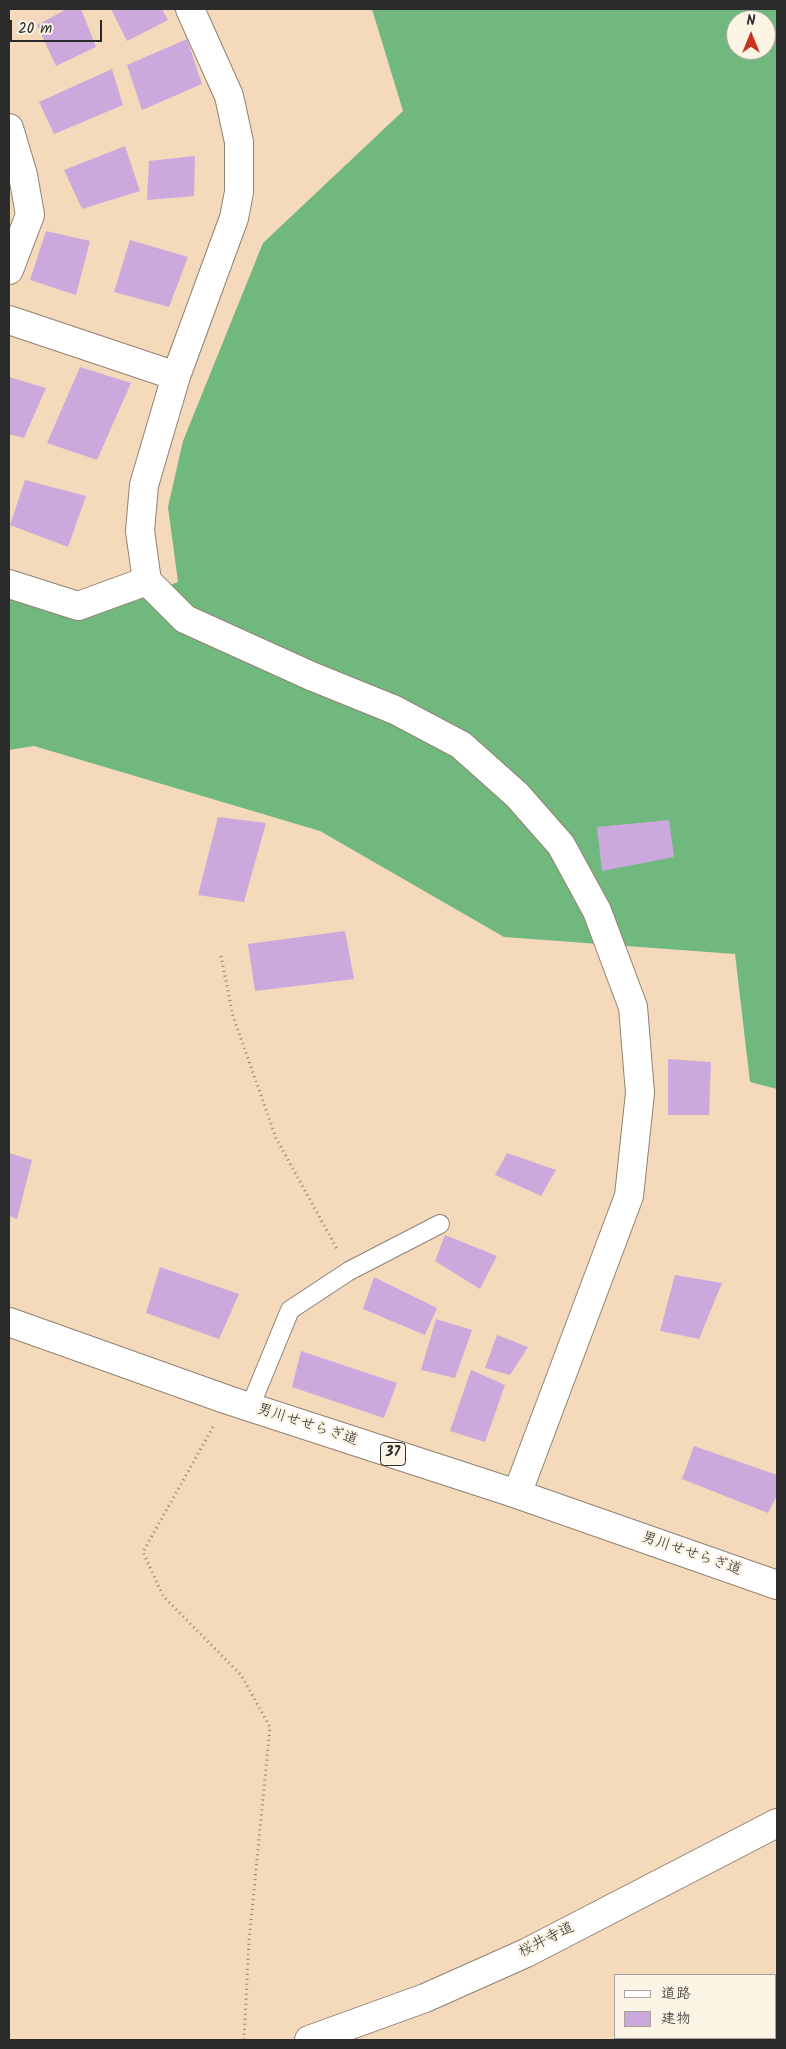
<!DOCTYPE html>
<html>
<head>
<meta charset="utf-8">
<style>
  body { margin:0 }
  #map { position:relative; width:786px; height:2049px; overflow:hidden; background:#f4d9bb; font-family:Kalam,"Klee One",sans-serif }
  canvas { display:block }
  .frame { position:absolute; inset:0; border:10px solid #2b2b2b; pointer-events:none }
  .legend { position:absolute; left:614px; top:1974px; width:162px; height:65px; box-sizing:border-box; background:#fcf5e5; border:1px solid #a8a49b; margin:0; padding:6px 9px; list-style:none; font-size:15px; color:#2b2b2b }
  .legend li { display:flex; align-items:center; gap:10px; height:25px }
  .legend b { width:25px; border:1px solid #a8a49b }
  .north { position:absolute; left:726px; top:10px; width:50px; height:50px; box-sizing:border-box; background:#fcf5e5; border:1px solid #a8a49b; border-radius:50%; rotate:0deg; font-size:14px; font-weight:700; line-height:20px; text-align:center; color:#2b2b2b }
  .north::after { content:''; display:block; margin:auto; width:18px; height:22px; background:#c8321e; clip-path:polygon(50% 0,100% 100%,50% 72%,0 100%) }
  .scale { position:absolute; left:10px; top:20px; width:92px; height:22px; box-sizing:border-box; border:2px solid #2b2b2b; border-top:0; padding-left:6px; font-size:15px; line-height:18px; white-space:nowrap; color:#2b2b2b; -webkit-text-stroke:4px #fcf5e5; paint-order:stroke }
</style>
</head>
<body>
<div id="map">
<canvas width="786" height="2049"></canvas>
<div class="frame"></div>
<ul class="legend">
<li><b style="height:6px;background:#fff"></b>道路</li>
<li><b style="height:14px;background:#cba9dd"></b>建物</li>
</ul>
<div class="north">N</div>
<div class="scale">20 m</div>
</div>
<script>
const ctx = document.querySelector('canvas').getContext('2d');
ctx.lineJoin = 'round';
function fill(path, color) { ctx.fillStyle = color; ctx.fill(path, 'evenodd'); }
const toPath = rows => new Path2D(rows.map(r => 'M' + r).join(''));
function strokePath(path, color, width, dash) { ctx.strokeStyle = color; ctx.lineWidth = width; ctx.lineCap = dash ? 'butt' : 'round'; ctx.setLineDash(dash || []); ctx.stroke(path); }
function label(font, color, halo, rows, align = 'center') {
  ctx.font = font + ' Kalam,"Klee One",sans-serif'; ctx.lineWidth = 4.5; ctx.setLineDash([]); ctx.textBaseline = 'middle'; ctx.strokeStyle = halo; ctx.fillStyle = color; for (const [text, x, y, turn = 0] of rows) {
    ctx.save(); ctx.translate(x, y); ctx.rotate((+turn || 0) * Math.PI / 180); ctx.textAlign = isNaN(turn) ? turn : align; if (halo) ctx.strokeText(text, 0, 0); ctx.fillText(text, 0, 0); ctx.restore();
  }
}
fill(toPath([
  [372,9,777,9,777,1089,750,1082,735,954,504,937,320,831,34,746,9,750,9,594,83,618,178,582,168,507,183,441,263,243,403,111],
  [736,20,766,20,766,50,736,50]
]), '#71b87f');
fill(toPath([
  [67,9,81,9,96,47,56,66,37,25],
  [111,9,162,9,168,20,127,41],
  [187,39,202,84,142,110,127,65],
  [112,69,123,105,54,134,39,102],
  [125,146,140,191,82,209,64,170],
  [195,156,194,196,147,200,149,161],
  [46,231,90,241,76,295,30,280],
  [130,240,188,257,169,307,114,292],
  [80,367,131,383,97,460,47,443],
  [9,377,46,388,24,438,9,434],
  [25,480,86,496,68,547,10,525],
  [218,817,266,823,244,902,198,895],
  [669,820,674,857,602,871,597,827],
  [345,931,354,979,255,991,248,944],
  [668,1059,711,1062,709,1115,668,1115],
  [9,1153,32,1160,17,1219,9,1216],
  [507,1153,556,1170,541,1196,495,1175],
  [445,1235,497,1256,480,1289,435,1261],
  [160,1267,239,1294,219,1339,146,1313],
  [675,1275,722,1283,699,1339,660,1331],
  [374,1277,437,1308,425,1335,363,1309],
  [436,1319,472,1330,455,1378,421,1370],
  [497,1335,528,1347,510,1375,485,1368],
  [301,1351,397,1383,384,1418,292,1387],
  [471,1370,505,1385,485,1442,450,1431],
  [694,1446,777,1475,777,1495,768,1513,682,1479]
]), '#cba9dd');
const service = toPath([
  [250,1407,290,1310,349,1271,440,1224]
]);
const minor = toPath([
  [9,128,23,175,30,215,9,270],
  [9,320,176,376],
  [9,584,78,606,147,581],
  [309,2040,425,1998,526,1953,777,1823]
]);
const tertiary = toPath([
  [190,9,229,96,239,142,239,192,234,218,176,376,144,485,140,531,147,581,185,619,311,676,395,710,461,745,517,795,561,845,597,911,633,1007,640,1093,629,1196,517,1494]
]);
const primary = toPath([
  [9,1322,228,1400,517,1494,777,1585]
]);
strokePath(service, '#908273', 20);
strokePath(minor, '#908273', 30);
strokePath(tertiary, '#908273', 30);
strokePath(primary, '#908273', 30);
strokePath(toPath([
  [221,956,233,1016,276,1138,337,1249],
  [213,1427,143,1552,163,1596,241,1675,270,1727,249,1941,244,2040]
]), '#908273', 3, [1, 4]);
strokePath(service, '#fff', 18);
strokePath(minor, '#fff', 28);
strokePath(tertiary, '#fff', 28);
strokePath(primary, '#fff', 28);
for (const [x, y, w] of [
  [393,1454,25]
]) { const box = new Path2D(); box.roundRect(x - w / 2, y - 11.5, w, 23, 4); ctx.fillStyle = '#fcf5e5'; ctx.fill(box); strokePath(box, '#2b2b2b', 1); }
label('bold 14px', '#2b2b2b', null, [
  ["37",393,1454]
]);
label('15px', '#2b2b2b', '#fcf5e5', [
  ["男川せせらぎ道",307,1426,18],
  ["男川せせらぎ道",691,1555,19],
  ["桜井寺道",547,1941,-27]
]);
</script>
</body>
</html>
